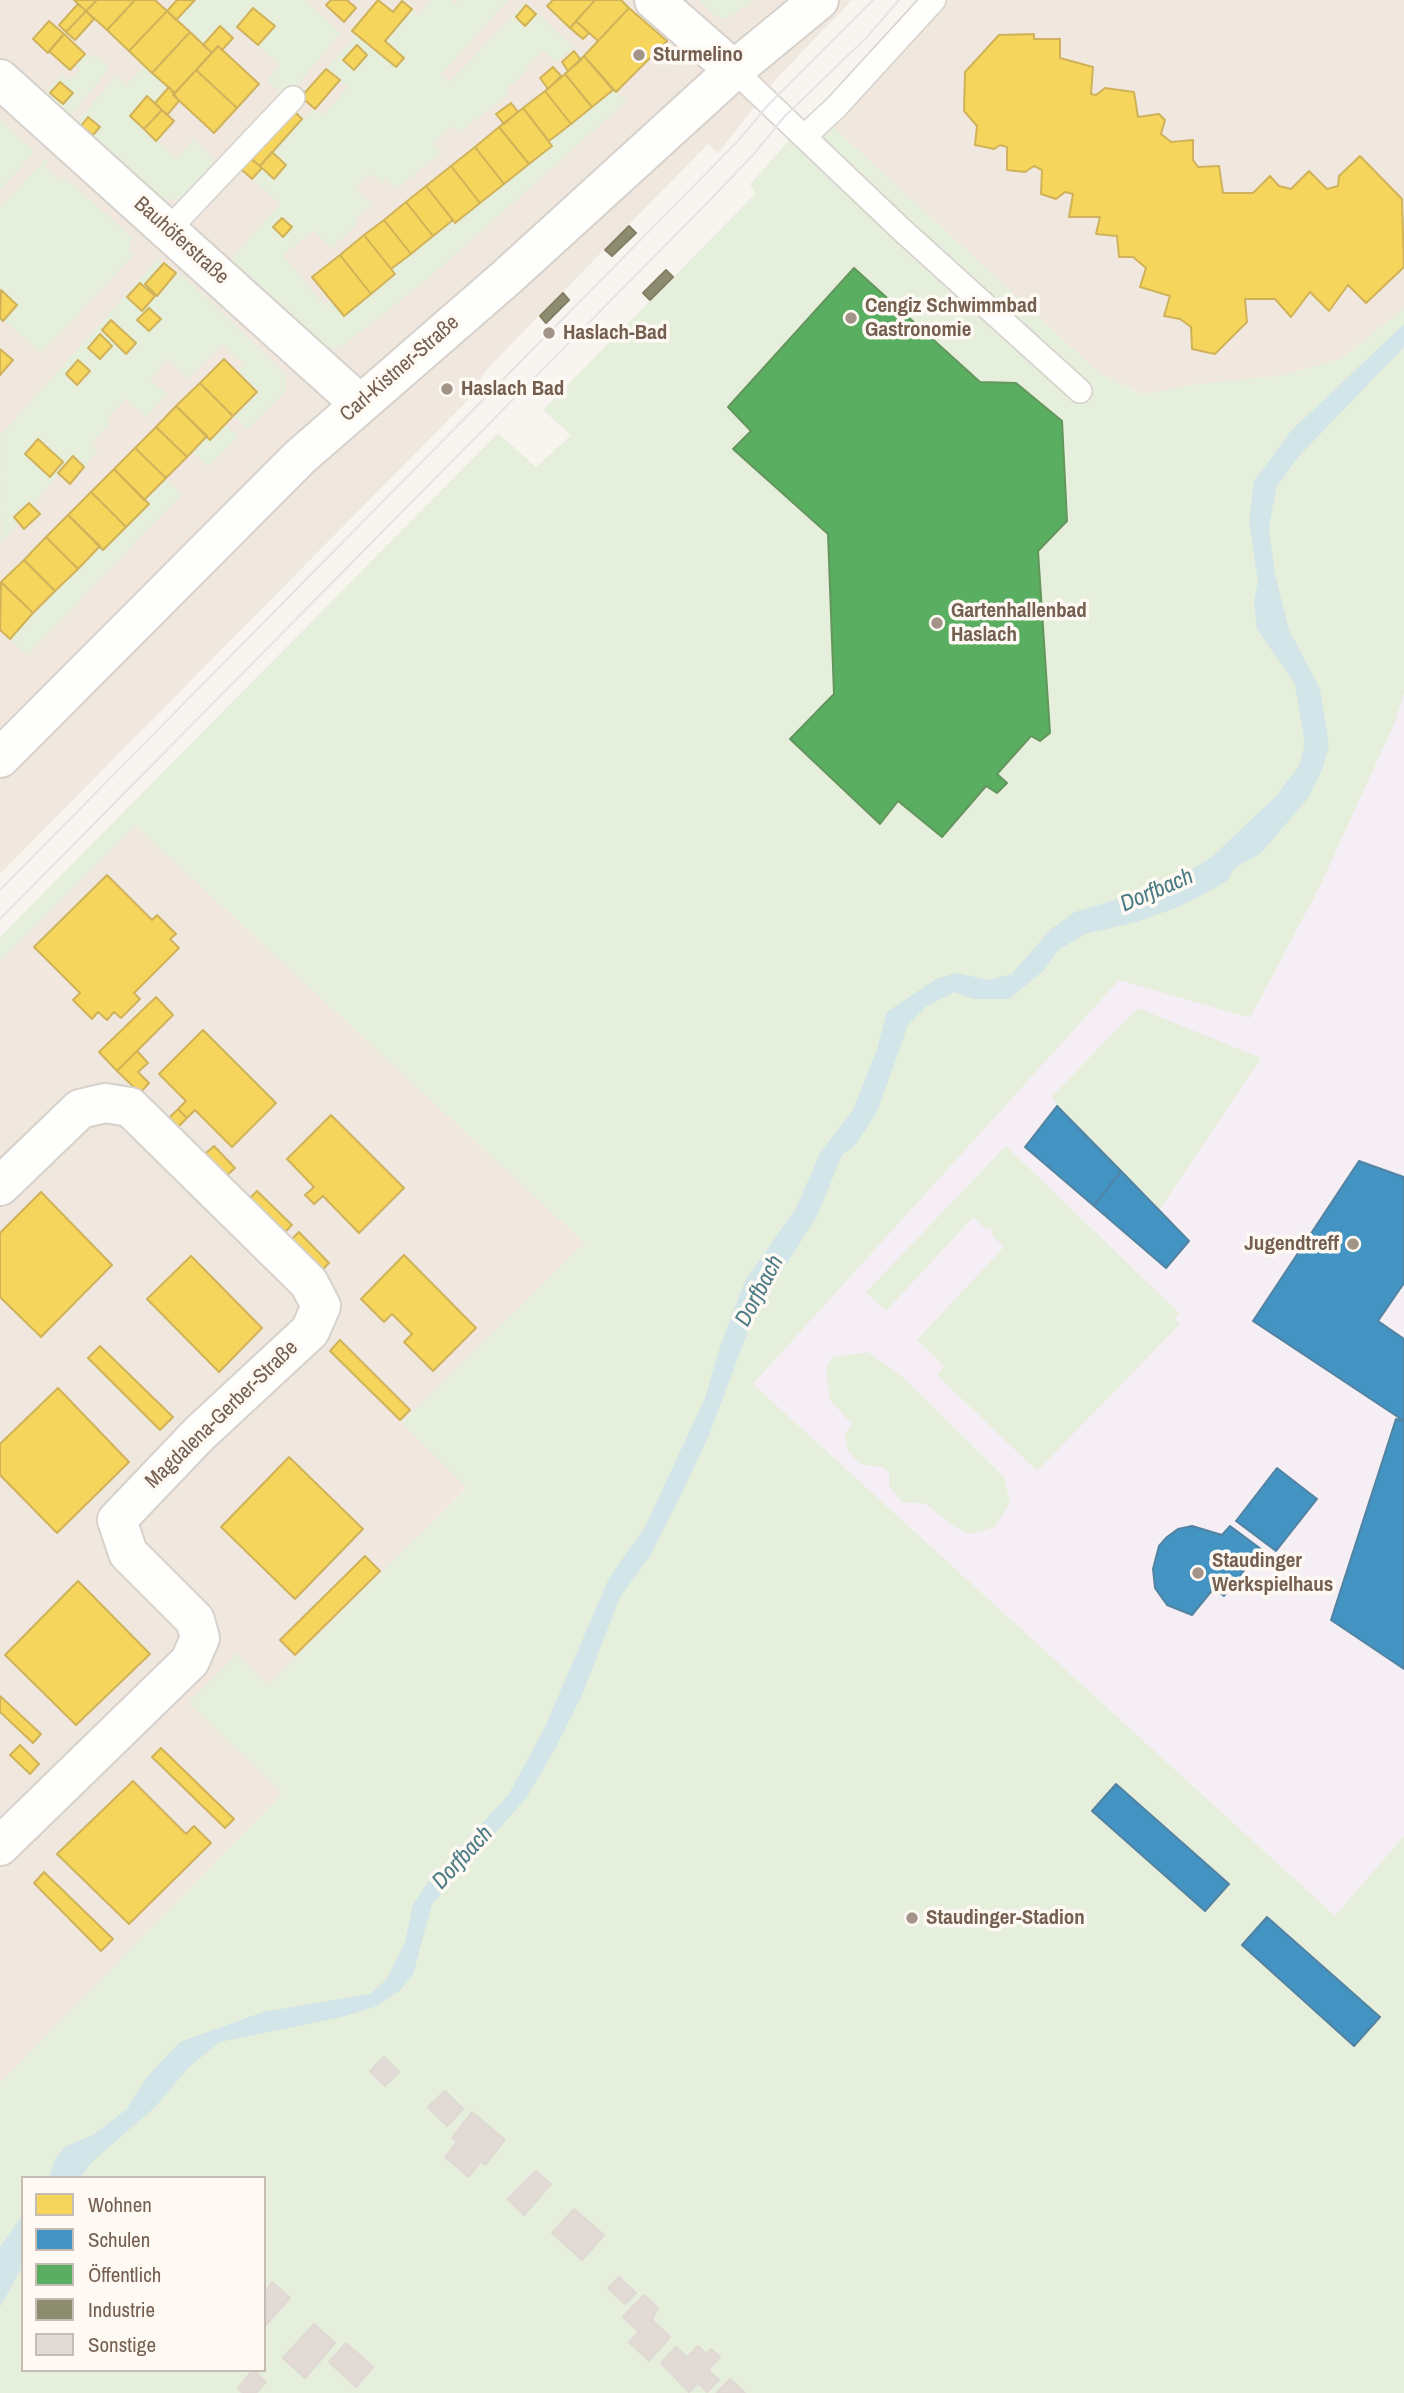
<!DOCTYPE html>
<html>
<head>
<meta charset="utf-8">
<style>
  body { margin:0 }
  #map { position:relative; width:1404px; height:2393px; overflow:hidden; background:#f8f5f0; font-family:"Archivo Narrow",sans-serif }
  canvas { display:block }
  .legend { position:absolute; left:21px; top:2176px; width:245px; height:196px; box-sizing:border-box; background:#fefaf3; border:2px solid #c7bcb2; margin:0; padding:9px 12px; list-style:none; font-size:21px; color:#755f51 }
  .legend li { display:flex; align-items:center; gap:14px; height:35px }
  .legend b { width:35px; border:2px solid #c7bcb2 }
</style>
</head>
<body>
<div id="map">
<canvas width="1404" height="2393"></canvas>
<ul class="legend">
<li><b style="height:19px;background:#f6d55c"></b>Wohnen</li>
<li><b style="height:19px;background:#4393c3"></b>Schulen</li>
<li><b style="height:19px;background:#5aae61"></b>Öffentlich</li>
<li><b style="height:19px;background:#8c8c6e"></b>Industrie</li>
<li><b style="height:19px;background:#e2dbd5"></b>Sonstige</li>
</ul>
</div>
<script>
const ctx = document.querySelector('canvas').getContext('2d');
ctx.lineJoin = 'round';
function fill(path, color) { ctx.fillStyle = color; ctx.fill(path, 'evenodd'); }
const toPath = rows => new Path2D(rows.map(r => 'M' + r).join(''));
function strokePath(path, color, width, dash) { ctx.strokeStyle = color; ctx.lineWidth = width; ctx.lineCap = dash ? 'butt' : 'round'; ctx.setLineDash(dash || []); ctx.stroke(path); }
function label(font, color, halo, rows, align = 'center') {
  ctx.font = font + ' "Archivo Narrow",sans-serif'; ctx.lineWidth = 7; ctx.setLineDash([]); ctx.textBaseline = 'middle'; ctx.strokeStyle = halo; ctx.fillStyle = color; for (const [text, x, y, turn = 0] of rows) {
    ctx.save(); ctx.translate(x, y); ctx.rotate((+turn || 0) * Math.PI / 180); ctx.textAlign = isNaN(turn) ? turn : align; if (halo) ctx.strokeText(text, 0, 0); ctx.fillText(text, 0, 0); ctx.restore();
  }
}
fill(toPath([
  [0,0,852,0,779,76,718,153,708,144,486,370,470,398,0,874],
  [917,0,1404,0,1404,309,1340,359,1279,376,1199,384,1143,394,1100,374,816,111],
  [135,825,585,1243,402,1422,467,1487,268,1686,190,1703,283,1793,0,2083,0,960]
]), '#f0e8df');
fill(toPath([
  [1404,693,1404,1836,1335,1916,753,1384,1119,979,1250,1018,1320,886,1395,722]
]), '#f5eef4');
fill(toPath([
  [195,0,305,0,341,33,287,97,267,81,280,65,237,27,230,35,203,45,176,20],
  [431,0,450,0,455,4,459,0,508,0,441,75,450,82,525,2,574,47,557,62,543,51,525,67,528,70,506,89,510,93,459,133,454,126,433,142,441,153,396,189,387,180,382,183,369,174,355,188,373,205,354,219,358,224,331,248,314,231,283,255,324,305,331,300,343,316,395,275,391,269,552,146,549,141,613,90,627,101,430,277,344,345,335,349,326,347,231,259,280,204,252,179,262,168,260,166,302,119,315,109,323,115,348,87,326,69,356,35,397,67,404,57,385,41,412,9,419,15],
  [698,0,754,0,727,19,716,16],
  [85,54,99,58,110,68,68,118,42,96,61,74,70,80,80,70,74,66],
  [145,65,169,87,155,103,147,97,130,116,177,159,194,138,214,160,214,166,183,200,162,199,75,124,116,76,127,85],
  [816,111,1100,374,1142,394,1199,384,1279,376,1340,359,1404,309,1404,693,1395,722,1320,886,1250,1018,1119,980,753,1384,1335,1916,1404,1836,1404,2393,0,2393,0,2083,283,1793,189,1703,237,1653,268,1685,467,1488,402,1422,585,1243,135,825,0,960,0,937,498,433,536,467,571,435,543,410,756,193,750,184],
  [23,2178,264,2178,264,2370,23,2370],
  [0,120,35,152,0,190],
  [45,159,48,162,45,167,60,180,64,177,132,237,129,249,134,255,41,353,4,320,17,305,0,291,0,208],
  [157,260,183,276,286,374,285,392,247,429,233,416,257,392,238,372,244,364,222,344,189,379,168,359,150,379,167,394,146,417,126,399,107,418,110,424,90,444,98,450,84,467,72,457,32,506,40,514,24,529,19,524,1,543,0,436],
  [226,424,238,437,208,467,192,451],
  [166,478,182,494,27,655,10,639],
  [1138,1008,1261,1058,1159,1210,1057,1106,1052,1096],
  [1006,1146,1179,1313,1175,1319,1180,1324,1037,1471,937,1375,944,1366,917,1340,1004,1247,992,1235,994,1230,990,1227,987,1230,973,1217,886,1311,866,1292],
  [868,1352,905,1379,1004,1477,1010,1503,995,1527,970,1534,953,1526,926,1504,902,1502,889,1486,889,1473,882,1467,860,1464,848,1451,845,1434,852,1424,830,1400,826,1369,833,1357]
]), '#e6eedc');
fill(toPath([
  [1404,324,1404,347,1298,457,1276,488,1269,529,1275,574,1289,630,1320,689,1329,745,1322,770,1308,798,1260,854,1234,868,1228,880,1215,888,1181,906,1136,922,1085,934,1058,950,1043,971,1009,999,974,999,954,992,927,1006,908,1025,877,1112,856,1144,842,1155,817,1216,754,1315,709,1435,681,1495,650,1556,620,1597,582,1695,555,1749,527,1797,432,1904,413,1975,399,1991,377,2006,342,2017,220,2042,189,2067,155,2107,92,2162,80,2178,49,2178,55,2159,66,2146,93,2135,127,2109,146,2078,180,2042,263,2012,370,1994,387,1979,405,1942,413,1905,425,1886,509,1794,545,1727,609,1578,645,1527,705,1398,721,1344,745,1281,796,1208,820,1153,853,1110,877,1049,887,1012,936,979,957,973,988,980,1012,974,1050,930,1075,912,1171,883,1213,856,1276,796,1299,766,1305,744,1295,684,1257,629,1254,601,1258,582,1249,521,1254,481,1291,431],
  [23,2214,23,2265,0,2307,0,2247]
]), '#d2e5e8');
const homes = toPath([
  [74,0,97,0,86,11,74,0],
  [97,0,135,0,107,30,86,11,97,0],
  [135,0,155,0,167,11,129,51,107,30,135,0],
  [177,0,195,0,176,20,167,11,177,0],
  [331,0,347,0,356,8,344,22,326,5,331,0],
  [378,0,393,12,402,1,412,9,385,41,404,58,396,67,352,31,378,0],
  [553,0,595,0,570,28,547,6,553,0],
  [595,0,621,0,629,8,598,41,576,21,595,0],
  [78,4,86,11,66,32,59,25,78,4],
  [526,5,536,14,525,26,516,17,526,5],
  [253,8,275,26,258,45,237,27,253,8],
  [629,8,667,41,616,92,584,56,629,8],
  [86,11,94,19,75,40,66,32,86,11],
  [167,11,190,32,152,73,129,51,167,11],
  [49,21,64,34,48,53,33,39,49,21],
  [576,21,589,33,583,39,570,28,576,21],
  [220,26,233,38,222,50,218,46,212,53,203,45,220,26],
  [190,32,212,53,175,93,152,73,190,32],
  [64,34,85,54,70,70,49,51,64,34],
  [1034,34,1034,39,1060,39,1060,58,1093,67,1091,94,1096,95,1105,88,1134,92,1138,117,1159,114,1165,120,1161,134,1171,142,1193,140,1193,160,1198,167,1219,166,1223,193,1253,193,1270,176,1279,186,1291,189,1309,171,1327,189,1338,186,1339,176,1360,156,1402,199,1404,267,1366,303,1348,285,1329,311,1310,292,1291,317,1275,299,1245,299,1247,322,1215,354,1192,349,1191,327,1180,319,1164,316,1170,296,1140,287,1146,268,1133,257,1119,257,1117,236,1096,234,1100,217,1069,217,1073,194,1065,192,1056,199,1041,194,1042,170,1034,166,1025,172,1007,170,1007,147,1000,145,994,149,975,145,977,126,964,111,965,72,999,35,1034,34],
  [357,45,367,55,354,70,343,60,357,45],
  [218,46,259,84,237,108,196,70,218,46],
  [574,51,581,60,568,71,562,62,574,51],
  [584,56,613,90,592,107,565,74,584,56],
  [553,67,561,76,548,89,540,78,553,67],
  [326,69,340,80,315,109,301,97,326,69],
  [196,70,237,108,214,133,173,95,196,70],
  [565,74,592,107,571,124,545,91,565,74],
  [60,82,73,93,63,104,50,93,60,82],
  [169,87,179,101,167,115,155,103,169,87],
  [545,91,571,124,549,141,523,108,545,91],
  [147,96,162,110,144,129,130,116,147,96],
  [511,103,518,112,504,124,496,114,511,103],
  [523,108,552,146,529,164,499,127,523,108],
  [162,110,174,121,156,141,144,129,162,110],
  [293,110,302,119,260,166,250,158,293,110],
  [88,117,100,127,93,135,81,126,88,117],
  [499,127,529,164,504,184,475,147,499,127],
  [475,147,504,184,480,203,451,166,475,147],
  [272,152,286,165,274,179,260,166,272,152],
  [250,158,262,168,252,179,240,168,250,158],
  [451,166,480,203,455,223,426,186,451,166],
  [426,186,453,220,433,236,406,202,426,186],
  [406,202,433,236,411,254,384,220,406,202],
  [282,218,292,227,283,237,273,227,282,218],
  [384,220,411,254,391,269,364,235,384,220],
  [364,235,395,274,371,294,340,255,364,235],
  [340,255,371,294,344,316,312,277,340,255],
  [164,263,176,273,157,296,145,284,164,263],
  [140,283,155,296,142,311,127,297,140,283],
  [1,290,17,305,3,321,0,318,1,290],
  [149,308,161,319,149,331,137,320,149,308],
  [111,320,136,343,126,354,102,330,111,320],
  [100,334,112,346,100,359,88,348,100,334],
  [0,349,13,360,0,375,0,349],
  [224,359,257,392,233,416,200,383,224,359],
  [78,360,90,371,77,385,66,374,78,360],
  [200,383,233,416,210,440,176,406,200,383],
  [176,406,207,436,187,457,156,427,176,406],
  [156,427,187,457,166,478,135,448,156,427],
  [38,439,63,462,50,477,25,454,38,439],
  [135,448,166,478,144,500,114,469,135,448],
  [73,456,84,467,70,484,58,473,73,456],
  [114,469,149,504,126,527,91,492,114,469],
  [91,492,126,527,103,550,68,515,91,492],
  [29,503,40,514,24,529,14,517,29,503],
  [68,515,100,546,78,569,46,537,68,515],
  [46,537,78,569,55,591,24,560,46,537],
  [24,560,55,591,33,613,1,582,24,560],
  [1,582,33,613,10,639,0,630,1,582],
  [107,875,152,920,157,915,176,934,170,939,179,948,134,993,140,999,121,1018,114,1012,107,1020,98,1012,92,1019,73,1000,80,993,34,947,107,875],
  [156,997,173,1015,117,1071,99,1052,156,997],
  [203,1030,276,1103,232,1147,195,1110,187,1118,178,1109,186,1101,159,1074,203,1030],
  [137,1051,148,1063,138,1072,149,1083,140,1093,117,1071,137,1051],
  [178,1109,187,1118,178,1127,169,1118,178,1109],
  [331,1115,404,1188,359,1233,323,1196,314,1204,305,1195,314,1187,287,1159,331,1115],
  [214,1146,235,1168,226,1176,205,1154,214,1146],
  [257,1191,292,1225,282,1235,247,1201,257,1191],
  [41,1192,112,1265,41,1337,0,1297,0,1233,41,1192],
  [299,1232,329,1263,319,1273,289,1242,299,1232],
  [404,1255,476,1328,433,1371,404,1342,412,1334,392,1314,384,1322,361,1299,404,1255],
  [191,1256,262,1328,219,1372,147,1299,191,1256],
  [340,1340,410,1410,400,1420,330,1351,340,1340],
  [100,1346,173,1417,160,1430,88,1358,100,1346],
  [58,1388,129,1462,57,1533,0,1475,0,1444,58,1388],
  [289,1457,363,1529,295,1599,221,1527,289,1457],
  [365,1556,380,1571,295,1655,280,1640,365,1556],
  [78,1581,150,1654,76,1725,5,1655,78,1581],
  [0,1696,41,1734,33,1743,0,1712,0,1696],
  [20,1745,39,1764,30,1774,10,1755,20,1745],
  [161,1748,234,1819,225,1828,152,1757,161,1748],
  [133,1781,186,1834,194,1826,211,1843,129,1924,57,1854,133,1781],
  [44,1872,113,1939,101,1951,34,1883,44,1872]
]);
fill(homes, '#f6d55c');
strokePath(homes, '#cfb259', 2);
const schools = toPath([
  [1057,1106,1121,1171,1094,1206,1025,1147,1057,1106],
  [1359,1161,1404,1177,1404,1283,1378,1321,1404,1339,1404,1421,1253,1321,1359,1161],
  [1121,1171,1189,1241,1166,1268,1094,1206,1121,1171],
  [1396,1419,1404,1421,1404,1669,1331,1620,1396,1419],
  [1277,1468,1317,1499,1276,1551,1236,1521,1277,1468],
  [1192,1526,1222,1535,1230,1526,1261,1549,1224,1596,1214,1588,1192,1615,1167,1605,1155,1588,1153,1569,1159,1546,1167,1537,1178,1529,1192,1526],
  [1116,1784,1229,1884,1205,1911,1092,1811,1116,1784],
  [1267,1917,1380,2017,1354,2046,1242,1945,1267,1917]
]);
fill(schools, '#4393c3');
strokePath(schools, '#5283a1', 2);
const public = toPath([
  [854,268,980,382,1016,383,1062,421,1067,521,1038,551,1050,733,1040,741,1031,736,997,774,1007,783,997,793,986,786,942,837,898,801,880,824,790,739,834,694,828,534,733,449,751,431,728,407,854,268]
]);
fill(public, '#5aae61');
strokePath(public, '#62965c', 2);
const industry = toPath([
  [629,226,636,233,612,256,605,250,629,226],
  [666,270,673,277,650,300,643,293,666,270],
  [563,293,569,300,546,323,540,316,563,293]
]);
fill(industry, '#8c8c6e');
strokePath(industry, '#857e65', 2);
const building = toPath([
  [384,2057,399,2072,385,2086,370,2071,384,2057],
  [445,2091,463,2109,447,2126,428,2107,445,2091],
  [472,2112,505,2140,485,2165,481,2161,469,2177,445,2157,457,2142,452,2138,472,2112],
  [536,2171,551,2184,524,2215,508,2199,536,2171],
  [574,2209,604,2235,582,2260,552,2233,574,2209],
  [619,2277,636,2293,625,2304,608,2288,619,2277],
  [272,2282,290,2298,279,2310,264,2296,272,2282],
  [644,2295,658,2308,652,2320,670,2337,649,2361,629,2342,639,2332,623,2317,644,2295],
  [264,2296,279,2310,264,2327,264,2296],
  [314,2324,335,2343,305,2378,283,2358,314,2324],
  [346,2343,373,2367,356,2387,329,2362,346,2343],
  [698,2346,706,2354,711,2349,720,2357,708,2370,719,2380,707,2392,698,2383,689,2392,661,2363,676,2347,687,2357,698,2346],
  [253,2370,266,2382,256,2393,243,2393,238,2388,253,2370],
  [730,2379,745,2393,717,2393,730,2379]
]);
fill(building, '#e2dbd5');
strokePath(building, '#e0d9d3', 2);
const service = toPath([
  [734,70,902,230,1080,391],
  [805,136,837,106,934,0],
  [169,229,293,98]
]);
const minor = toPath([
  [654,0,734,70],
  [0,79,360,404],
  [0,758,300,457,507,277,734,70,819,0],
  [0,1186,80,1109,105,1103,130,1107,309,1283,321,1306,310,1331,199,1434,117,1520,128,1553,195,1620,200,1638,190,1661,0,1846]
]);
strokePath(service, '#d6d1cb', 26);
strokePath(minor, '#d6d1cb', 42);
strokePath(service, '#fefefd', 23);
strokePath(minor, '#fefefd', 38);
strokePath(toPath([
  [0,890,737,142,769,104,873,0],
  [0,919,708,202,753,155,784,117,867,37,899,0]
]), '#e6e4e6', 2);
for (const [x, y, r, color] of [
  [639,55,7,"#a39489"],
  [851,318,7,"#a39489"],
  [549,333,7,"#a39489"],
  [447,389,7,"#a39489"],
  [937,623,7,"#a39489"],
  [1353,1244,7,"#a39489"],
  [1198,1573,7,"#a39489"],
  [912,1918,7,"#a39489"]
]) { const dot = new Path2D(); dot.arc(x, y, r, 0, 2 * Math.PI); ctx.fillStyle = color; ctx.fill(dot); strokePath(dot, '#fefaf3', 2.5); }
label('bold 21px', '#755f51', '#fefaf3', [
  ["Sturmelino",653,55],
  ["Cengiz Schwimmbad",865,306],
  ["Gastronomie",865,330],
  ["Haslach-Bad",563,333],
  ["Haslach Bad",461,389],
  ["Gartenhallenbad",951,611],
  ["Haslach",951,635],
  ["Jugendtreff",1339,1244,"right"],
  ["Staudinger",1212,1561],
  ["Werkspielhaus",1212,1585],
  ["Staudinger-Stadion",926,1918]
], 'left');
label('21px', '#755f51', '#fefaf3', [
  ["Bauhöferstraße",181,241,42],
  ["Carl-Kistner-Straße",400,369,-41],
  ["Magdalena-Gerber-Straße",222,1415,-44]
]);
label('italic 23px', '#4c7b85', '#fefaf3', [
  ["Dorfbach",1157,891,-23],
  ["Dorfbach",760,1291,-62],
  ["Dorfbach",463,1858,-47]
]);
</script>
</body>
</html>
